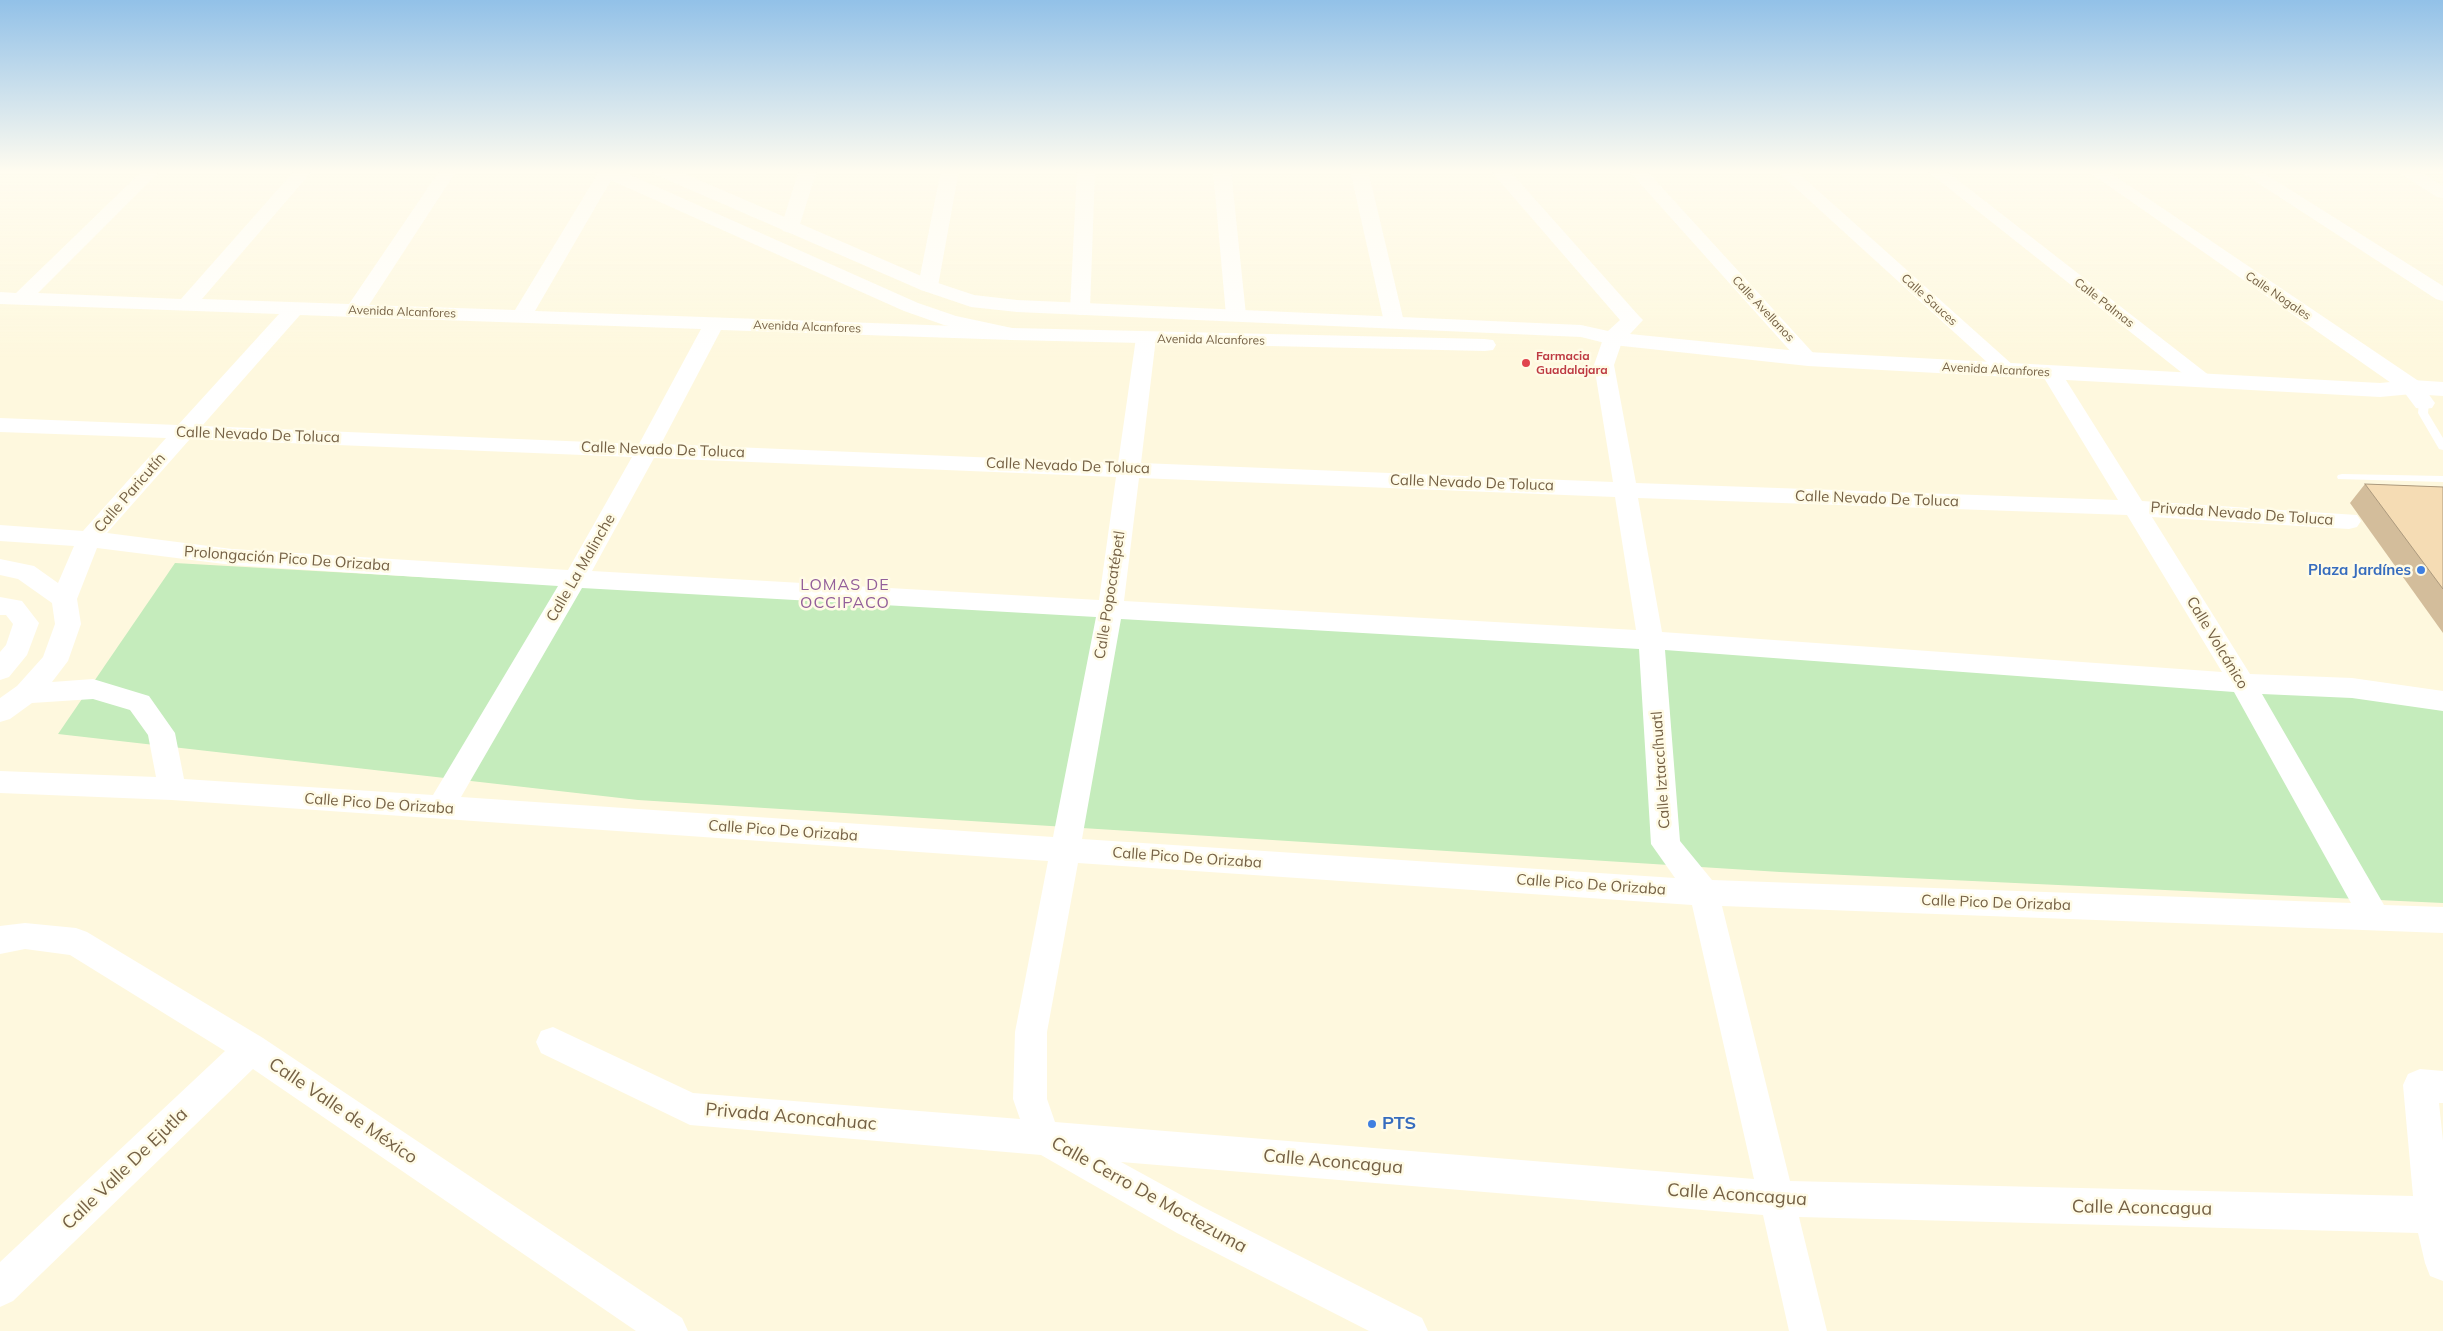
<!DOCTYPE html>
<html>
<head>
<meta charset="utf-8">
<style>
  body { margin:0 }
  canvas { display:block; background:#fef8de }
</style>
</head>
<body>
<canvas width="2443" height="1331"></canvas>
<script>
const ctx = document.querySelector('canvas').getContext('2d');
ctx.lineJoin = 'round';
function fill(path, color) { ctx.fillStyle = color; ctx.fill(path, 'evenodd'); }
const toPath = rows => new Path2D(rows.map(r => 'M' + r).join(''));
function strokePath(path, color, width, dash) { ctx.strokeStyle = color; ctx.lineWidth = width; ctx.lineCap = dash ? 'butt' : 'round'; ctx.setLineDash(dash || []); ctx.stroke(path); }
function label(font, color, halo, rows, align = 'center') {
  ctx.font = font + ' Mulish,sans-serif'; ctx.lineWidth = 5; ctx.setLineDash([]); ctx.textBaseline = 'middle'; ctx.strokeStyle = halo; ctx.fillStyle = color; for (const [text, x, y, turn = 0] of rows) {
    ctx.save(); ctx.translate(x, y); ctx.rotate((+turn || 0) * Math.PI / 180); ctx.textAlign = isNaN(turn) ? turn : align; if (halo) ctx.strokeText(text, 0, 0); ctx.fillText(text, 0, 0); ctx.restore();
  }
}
fill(toPath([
  [175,563,2443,692,2443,903,1780,872,638,800,58,734]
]), '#c5ecbc');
fill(toPath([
  [2424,400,2429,403,2428,413,2443,438,2443,450,2439,449,2418,413,2419,403,2424,400],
  [2342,474,2443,476,2443,482,2338,479,2337,477,2338,475,2342,474]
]), '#fff');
fill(toPath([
  [143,170,161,170,38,293,181,299,295,170,313,170,202,299,349,304,440,170,457,170,369,305,515,310,600,170,617,170,535,311,1012,328,1019,330,1022,334,1019,338,1012,340,721,330,661,444,1118,463,1136,338,1139,334,1146,332,1153,334,1156,338,1141,463,1613,482,1594,365,1603,339,1606,335,1613,333,1620,335,1623,339,1614,365,1636,483,2118,500,2041,373,2045,369,2052,367,2059,369,2142,501,2357,515,2361,521,2357,527,2349,529,2152,517,2250,674,2352,678,2443,691,2443,711,2352,698,2262,694,2384,905,2443,907,2443,933,1722,906,1790,1181,2413,1196,2403,1085,2408,1074,2420,1069,2443,1071,2443,1103,2439,1103,2443,1141,2443,1281,2430,1276,2425,1263,2418,1233,1799,1217,1827,1331,1789,1331,1763,1215,1121,1162,1203,1207,1422,1318,1428,1331,1369,1331,1177,1233,1041,1155,690,1125,541,1053,536,1042,541,1031,553,1027,693,1093,1020,1119,1013,1099,1015,1032,1048,861,172,800,0,793,0,771,156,777,148,735,130,710,93,699,32,703,10,719,0,722,0,698,17,686,43,657,55,624,52,603,18,579,0,575,0,559,34,566,58,583,74,546,0,541,0,525,83,531,166,438,0,432,0,418,178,425,279,314,0,304,0,292,16,293,143,170],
  [300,315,355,317,701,329,639,444,202,426,300,315],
  [190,439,632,457,568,570,232,549,107,533,190,439],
  [654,458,1116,477,1099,600,592,571,654,458],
  [1139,478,1615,497,1636,630,1124,601,1139,478],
  [1638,498,2127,515,2222,672,1662,632,1638,498],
  [97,548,232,565,558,586,433,795,184,779,175,733,149,696,93,679,52,682,68,661,81,624,77,599,97,548],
  [582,588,1096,617,1053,837,461,797,582,588],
  [1121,619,1639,649,1651,844,1675,878,1082,839,1121,619],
  [1665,650,2234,692,2351,903,1712,880,1680,841,1665,650],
  [1078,863,1692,905,1754,1179,1055,1122,1047,1099,1047,1032,1078,863],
  [799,170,817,170,799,227,797,231,790,233,783,231,781,227,799,170],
  [941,170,959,170,938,286,935,290,928,292,921,290,918,286,941,170],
  [1077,170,1095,170,1090,309,1087,313,1080,315,1073,313,1070,309,1077,170],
  [1213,170,1231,170,1246,315,1243,319,1236,321,1229,319,1226,315,1213,170],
  [1350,170,1368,170,1404,322,1401,326,1394,328,1387,326,1384,322,1350,170],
  [1628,170,1646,170,1815,355,1818,359,1815,363,1808,365,1801,363,1628,170],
  [1776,170,1795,170,2014,366,2017,370,2014,374,2007,376,2000,374,1776,170],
  [1926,170,1945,170,2210,376,2214,380,2210,384,2203,386,2196,384,1926,170],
  [2086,170,2106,170,2420,382,2435,403,2432,408,2424,409,2416,408,2404,392,2086,170],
  [2238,170,2259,170,2443,286,2443,301,2436,299,2238,170],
  [2395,170,2416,170,2443,186,2443,198,2437,197,2395,170],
  [0,597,22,601,39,623,27,655,9,677,0,680,0,652,6,645,13,624,6,615,0,615,0,597],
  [25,923,76,928,87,932,263,1038,682,1318,688,1331,636,1331,253,1069,13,1301,0,1307,0,1262,225,1051,70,955,25,949,0,954,0,926,25,923]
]), '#fff');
fill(toPath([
  [594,170,619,170,918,303,956,316,1012,328,1485,339,1493,340,1496,345,1493,350,1485,351,1012,340,944,325,904,311,597,174,594,170],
  [651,170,676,170,935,282,974,295,1017,300,1581,325,1608,331,1620,320,1490,170,1509,170,1639,316,1643,320,1630,334,1808,352,2380,383,2412,380,2443,382,2443,396,2412,394,2380,397,1808,366,1613,345,1581,337,1017,312,971,307,921,290,654,174,651,170]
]), '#fff');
fill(toPath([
  [2365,484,2443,487,2443,633,2350,503]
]), '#d3bd9b');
const building = toPath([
  [2365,484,2443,487,2443,589,2365,484]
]);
fill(building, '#f5dcb4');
strokePath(building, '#ac9a7e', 1);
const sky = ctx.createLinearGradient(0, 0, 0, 357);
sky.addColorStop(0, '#92c1e8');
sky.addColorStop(0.48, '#fffcf0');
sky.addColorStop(1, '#fffcf000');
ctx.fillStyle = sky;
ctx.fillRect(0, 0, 2443, 357);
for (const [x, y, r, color] of [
  [1526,363,5,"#e0444e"],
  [2421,570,5,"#3f7fe0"],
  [1372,1124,5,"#3f7fe0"]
]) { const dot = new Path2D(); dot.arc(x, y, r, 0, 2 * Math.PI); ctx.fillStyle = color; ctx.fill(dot); strokePath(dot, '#fffbe6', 2); }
label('12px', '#756145', '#fffbe6', [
  ["Calle Nogales",2278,296,34],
  ["Calle Sauces",1929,300,42],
  ["Calle Palmas",2104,303,38],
  ["Calle Avellanos",1763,309,47],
  ["Avenida Alcanfores",402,312,2],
  ["Avenida Alcanfores",807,327,2],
  ["Avenida Alcanfores",1211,340,1],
  ["Avenida Alcanfores",1996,370,3]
]);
label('bold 12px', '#be3a42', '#fffbe6', [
  ["Farmacia",1536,356],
  ["Guadalajara",1536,370]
], 'left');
label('15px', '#756145', '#fffbe6', [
  ["Calle Nevado De Toluca",258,435,2],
  ["Calle Nevado De Toluca",663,450,2],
  ["Calle Nevado De Toluca",1068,466,2],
  ["Calle Nevado De Toluca",1472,483,2],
  ["Calle Paricutín",130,493,-49],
  ["Calle Nevado De Toluca",1877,499,2],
  ["Privada Nevado De Toluca",2242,514,4],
  ["Prolongación Pico De Orizaba",287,559,4],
  ["Calle La Malinche",581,568,-60],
  ["Calle Popocatépetl",1110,595,-81],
  ["Calle Volcánico",2217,643,59],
  ["Calle Iztaccíhuatl",1661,770,-94],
  ["Calle Pico De Orizaba",379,804,4],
  ["Calle Pico De Orizaba",783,831,4],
  ["Calle Pico De Orizaba",1187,858,4],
  ["Calle Pico De Orizaba",1591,885,4],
  ["Calle Pico De Orizaba",1996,903,2]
]);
label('bold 15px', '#366cbe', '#fffbe6', [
  ["Plaza Jardínes",2411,570]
], 'right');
ctx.letterSpacing = '1px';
label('16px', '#935f9a', '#fffbe6', [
  ["LOMAS DE",845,585],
  ["OCCIPACO",845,603]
]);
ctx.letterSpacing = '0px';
label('18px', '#756145', '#fffbe6', [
  ["Calle Valle de México",343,1111,34],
  ["Privada Aconcahuac",791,1117,5],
  ["Calle Aconcagua",1333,1162,5],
  ["Calle Valle De Ejutla",125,1169,-44],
  ["Calle Cerro De Moctezuma",1149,1195,29],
  ["Calle Aconcagua",1737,1195,4],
  ["Calle Aconcagua",2142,1208,1]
]);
label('bold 18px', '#366cbe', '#fffbe6', [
  ["PTS",1382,1124]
], 'left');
</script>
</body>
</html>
